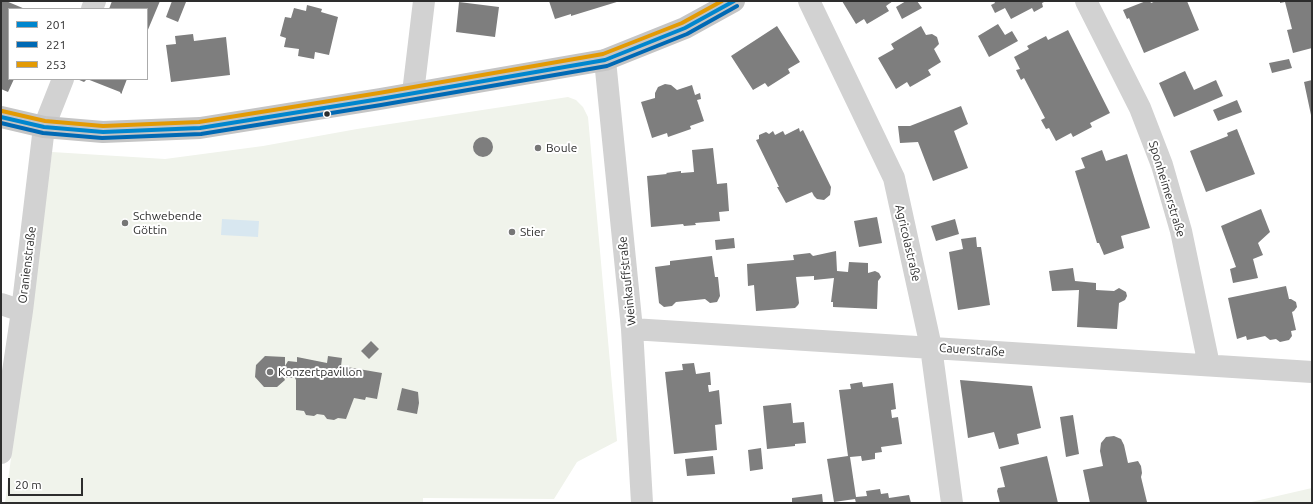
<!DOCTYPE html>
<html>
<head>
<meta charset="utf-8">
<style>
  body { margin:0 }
  #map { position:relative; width:1313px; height:504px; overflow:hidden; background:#fff; font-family:Ubuntu,sans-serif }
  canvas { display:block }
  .frame { position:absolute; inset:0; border:2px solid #2d2d2d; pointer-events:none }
  .legend { position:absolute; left:8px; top:8px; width:140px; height:72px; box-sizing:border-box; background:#fff; border:1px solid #ababab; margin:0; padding:5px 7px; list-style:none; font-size:12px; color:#2d2d2d }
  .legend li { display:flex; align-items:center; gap:8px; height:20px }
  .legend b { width:20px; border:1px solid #ababab }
  .scale { position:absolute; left:8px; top:478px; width:75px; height:18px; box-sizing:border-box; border:2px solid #2d2d2d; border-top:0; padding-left:5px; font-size:12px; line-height:14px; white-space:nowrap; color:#2d2d2d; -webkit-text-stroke:3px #fff; paint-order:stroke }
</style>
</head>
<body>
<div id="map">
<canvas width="1313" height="504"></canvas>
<div class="frame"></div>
<ul class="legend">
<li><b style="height:5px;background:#0086ce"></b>201</li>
<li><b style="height:5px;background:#0069b4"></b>221</li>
<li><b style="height:5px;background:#e39a04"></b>253</li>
</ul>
<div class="scale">20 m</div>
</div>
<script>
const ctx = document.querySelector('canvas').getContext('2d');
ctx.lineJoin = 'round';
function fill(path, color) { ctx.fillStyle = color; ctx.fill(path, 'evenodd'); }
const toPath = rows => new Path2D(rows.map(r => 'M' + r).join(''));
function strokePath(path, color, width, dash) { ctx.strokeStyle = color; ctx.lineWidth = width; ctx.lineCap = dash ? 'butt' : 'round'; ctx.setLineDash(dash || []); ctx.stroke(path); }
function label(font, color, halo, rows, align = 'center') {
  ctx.font = font + ' Ubuntu,sans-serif'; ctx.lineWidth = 4; ctx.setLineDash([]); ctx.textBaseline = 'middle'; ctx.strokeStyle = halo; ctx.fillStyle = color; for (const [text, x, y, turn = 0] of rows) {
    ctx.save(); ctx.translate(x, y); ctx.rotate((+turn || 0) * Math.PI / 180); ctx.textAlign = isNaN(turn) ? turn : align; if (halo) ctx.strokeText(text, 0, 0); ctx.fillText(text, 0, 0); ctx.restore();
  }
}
fill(toPath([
  [568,97,576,100,583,107,588,117,617,441,577,462,554,499,423,498,423,503,5,503,52,152,165,159,263,146,357,129],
  [1312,488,1312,503,1247,503]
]), '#f0f3eb');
fill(toPath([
  [222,219,259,221,258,237,221,235]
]), '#d8e7f0');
fill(toPath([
  [1,1,6,1,25,9,9,9,9,79,14,79,8,92,1,89],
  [112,1,160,1,147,32,147,9,109,9],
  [172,1,182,1,186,2,178,22,166,17],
  [549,1,620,1,571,16,571,14,555,19],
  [842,1,893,1,886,6,889,11,867,24,864,19,856,24],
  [906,1,917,1,922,8,902,19,896,7],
  [994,1,1046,1,1042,3,1043,7,1034,12,1032,8,1011,19,1005,8,995,13,991,5,995,3],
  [1146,1,1150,1,1151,3,1156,1,1187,1,1199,30,1144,53,1129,18,1127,19,1123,10],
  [1280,1,1312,1,1312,48,1293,53,1287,30,1292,29,1285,2,1280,3],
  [459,2,499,7,495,37,456,32],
  [307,5,322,9,321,12,338,17,329,55,315,52,314,59,298,56,299,49,284,47,286,38,280,36,285,17,291,18,294,8,306,11],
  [998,24,1005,35,1012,31,1018,41,989,57,978,36],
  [777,26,800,62,788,69,790,73,768,87,765,83,753,90,731,56],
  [921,26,926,35,932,34,937,37,939,44,934,49,941,62,928,70,931,75,910,87,907,82,896,89,878,58,894,49,891,44],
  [1068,30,1110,113,1090,123,1092,127,1073,137,1071,133,1056,141,1049,128,1046,129,1041,120,1045,118,1024,78,1021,80,1016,70,1020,69,1014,57,1029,49,1027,46,1046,36,1048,40],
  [193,34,194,41,226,37,230,75,171,82,166,45,176,44,175,36],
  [1289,59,1292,68,1272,73,1269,63],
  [1185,71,1194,90,1216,80,1223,96,1174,117,1159,83],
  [77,79,127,79,122,92,122,93,121,94,120,92,87,79,84,82],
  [1312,80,1312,115,1311,115,1304,82],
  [665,84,671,85,677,90,692,85,695,95,700,93,701,99,697,100,704,121,690,126,691,129,668,137,667,133,652,138,641,102,655,98,655,93,658,87],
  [1237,100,1242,112,1218,121,1213,110],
  [961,106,968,124,954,131,968,168,933,181,918,142,900,143,898,126,910,126],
  [799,128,800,132,803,130,831,187,830,195,824,200,817,199,814,196,812,192,786,203,777,187,779,187,756,140,759,139,759,135,766,132,769,134,773,131,775,135,783,131,785,135],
  [1237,129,1255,174,1206,192,1190,151,1228,136,1227,133],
  '473 147a10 10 0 1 1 20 0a10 10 0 1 1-20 0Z',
  [713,148,717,184,727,183,729,211,719,212,720,221,695,223,696,225,684,226,683,224,651,227,647,176,667,174,666,173,681,171,681,173,694,172,692,150],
  [1102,150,1106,161,1127,154,1150,228,1121,236,1124,248,1104,255,1099,243,1097,243,1075,171,1085,168,1081,158],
  [1261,209,1270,232,1258,243,1263,255,1253,259,1258,278,1233,283,1230,269,1236,267,1221,226],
  [877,217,882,243,859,247,854,221],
  [955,219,959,234,936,241,931,226],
  [976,237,977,247,981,247,990,305,958,310,949,252,963,249,961,239],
  [734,238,735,248,716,250,715,240],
  [836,251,837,271,848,272,849,262,868,263,868,273,875,271,879,273,881,277,878,281,877,309,833,307,833,302,831,302,834,278,814,280,814,276,796,277,799,303,798,305,795,308,756,311,754,285,748,286,747,264,794,260,793,255,810,253,813,256],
  [712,256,715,277,718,277,720,296,717,302,710,303,705,299,676,302,672,306,664,307,659,303,655,267,670,265,670,261],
  [1073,268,1075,281,1096,283,1096,290,1114,291,1119,288,1126,292,1127,296,1125,300,1119,303,1117,329,1077,327,1079,290,1052,291,1049,271],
  [1286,286,1289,299,1291,299,1296,302,1297,307,1294,311,1292,312,1296,330,1291,331,1292,336,1289,340,1280,342,1276,339,1270,340,1265,336,1247,340,1246,336,1237,339,1228,298],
  [371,341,379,349,369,359,361,351],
  [265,356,285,357,285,366,288,361,297,362,297,357,327,363,328,356,342,358,341,366,382,373,377,399,366,397,365,400,354,398,346,419,338,418,334,420,327,419,324,415,317,414,314,416,306,415,304,411,296,410,296,380,295,378,284,378,285,380,277,387,264,387,255,377,256,365],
  [694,363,696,374,710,372,711,385,708,385,709,392,719,390,722,424,715,425,717,450,674,454,665,372,683,370,682,364],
  [960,380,1032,386,1041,428,1017,434,1019,444,999,449,994,432,968,438],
  [862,382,863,387,893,383,896,409,891,410,892,418,898,417,902,444,881,447,882,452,875,453,875,459,862,461,861,456,850,457,856,497,867,496,866,491,880,489,881,494,888,493,889,498,909,495,911,503,856,503,855,499,834,502,827,459,848,456,839,390,851,389,850,384],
  [402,388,418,392,419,403,417,414,397,410],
  [791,403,793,423,804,422,806,443,795,444,795,446,767,449,763,406],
  [1073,415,1079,454,1066,457,1060,417],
  [1114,436,1121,439,1124,445,1128,463,1138,461,1141,466,1142,473,1141,477,1147,502,1143,503,1090,503,1083,470,1103,466,1100,451,1101,443,1106,437],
  [761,448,763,469,750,471,748,450],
  [713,456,715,474,687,476,685,459],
  [1047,456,1058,503,1000,503,997,491,998,488,1005,487,1000,467],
  [822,494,823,503,792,503,792,498]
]), '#7e7e7e');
strokePath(toPath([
  [809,1,894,178,931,347,952,503],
  [1086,1,1140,108,1162,165,1181,231,1209,365],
  [92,9,95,1],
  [605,60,632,329,642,503],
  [413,93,424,1],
  [1,304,22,311],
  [632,329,1312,372],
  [1,453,22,311,44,127,63,79]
]), '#d2d2d2', 22);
strokePath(toPath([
  [1,117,44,127,103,132,200,128,380,99,605,60,685,28,734,1]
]), '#c5c5c5', 22);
strokePath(toPath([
  [1,117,44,127,103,132,200,128,380,99,605,60,685,28,734,1]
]), '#0086ce', 4);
strokePath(toPath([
  [1,123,43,133,102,138,201,134,381,105,607,66,687,34,737,6]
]), '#0069b4', 4);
strokePath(toPath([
  [2,111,45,121,103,126,199,122,379,93,603,54,682,23,722,1]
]), '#e39a04', 4);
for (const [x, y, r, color] of [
  [327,114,3.5,"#2d2d2d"],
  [538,148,4,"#767676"],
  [125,223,4,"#767676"],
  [512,232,4,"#767676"],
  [270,372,4,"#767676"]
]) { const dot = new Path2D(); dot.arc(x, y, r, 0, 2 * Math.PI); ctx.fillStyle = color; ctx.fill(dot); strokePath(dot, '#fff', 1.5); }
label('12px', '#2d2d2d', '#fff', [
  ["Boule",546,148],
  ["Schwebende",133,216],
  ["Göttin",133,230],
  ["Stier",520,232],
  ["Konzertpavillon",278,372]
], 'left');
label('12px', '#2d2d2d', '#fff', [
  ["Sponheimerstraße",1167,189,73],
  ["Agricolastraße",908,243,77],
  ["Oranienstraße",27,265,-83],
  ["Weinkauffstraße",627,281,-96],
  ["Cauerstraße",972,350,4]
]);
</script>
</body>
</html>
